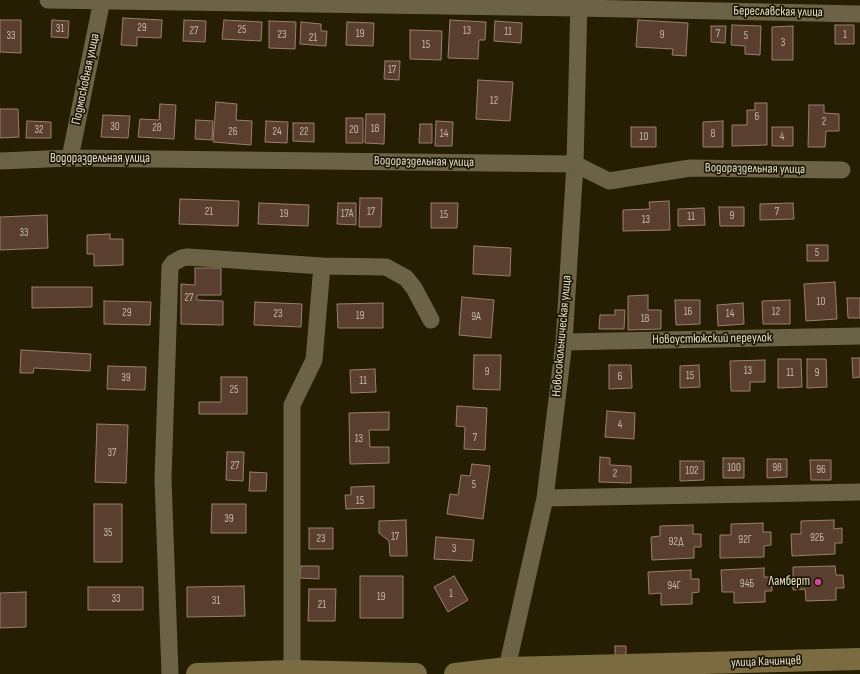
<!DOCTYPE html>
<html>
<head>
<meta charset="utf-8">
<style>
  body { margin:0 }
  canvas { display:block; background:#251e02 }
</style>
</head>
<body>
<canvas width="860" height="674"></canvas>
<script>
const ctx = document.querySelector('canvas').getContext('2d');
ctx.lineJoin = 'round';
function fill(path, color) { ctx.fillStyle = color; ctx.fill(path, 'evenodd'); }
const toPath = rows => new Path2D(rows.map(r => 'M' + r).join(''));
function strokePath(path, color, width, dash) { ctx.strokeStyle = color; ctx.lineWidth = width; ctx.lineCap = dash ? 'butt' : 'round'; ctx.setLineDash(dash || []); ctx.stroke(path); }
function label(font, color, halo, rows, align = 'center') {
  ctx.font = font + ' "Sofia Sans Condensed",sans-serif'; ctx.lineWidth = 3.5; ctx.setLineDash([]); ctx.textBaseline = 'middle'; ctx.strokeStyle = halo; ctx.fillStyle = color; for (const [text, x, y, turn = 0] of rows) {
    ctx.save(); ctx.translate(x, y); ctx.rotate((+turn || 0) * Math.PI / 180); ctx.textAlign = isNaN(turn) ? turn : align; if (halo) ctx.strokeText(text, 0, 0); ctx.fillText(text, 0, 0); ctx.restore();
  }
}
const building = toPath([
  [123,18,162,20,161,38,137,37,137,46,121,45,123,18],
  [0,20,21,20,21,53,0,52,0,20],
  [52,20,69,21,68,38,51,37,52,20],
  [184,20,206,21,205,42,183,41,184,20],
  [224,20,262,22,261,41,222,39,224,20],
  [450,20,486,22,485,40,479,40,478,59,448,58,450,20],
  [638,20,688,23,686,56,672,55,673,49,636,47,638,20],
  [269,21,296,22,295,49,269,48,269,21],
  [495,21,522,23,521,43,494,41,495,21],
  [301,22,321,24,321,31,327,31,326,46,300,44,301,22],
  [347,22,374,23,373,46,346,45,347,22],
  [732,25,761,26,760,55,745,54,745,46,731,45,732,25],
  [835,25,854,25,854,44,835,44,835,25],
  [711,26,726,26,725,43,711,42,711,26],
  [793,26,793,60,772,60,772,27,793,26],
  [410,30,442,31,441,60,410,59,410,30],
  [385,61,400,61,399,80,384,79,385,61],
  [478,80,513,82,510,121,476,119,478,80],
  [216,102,237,104,236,120,252,121,251,145,213,142,216,102],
  [755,103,767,103,767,145,732,146,732,125,747,125,747,110,755,110,755,103],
  [160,104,176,105,174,139,138,137,140,119,159,120,160,104],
  [809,105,824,105,824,113,839,114,839,131,826,131,825,147,808,147,809,105],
  [0,109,18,109,19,137,0,138,0,109],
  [366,114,385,114,384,144,365,143,366,114],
  [103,115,130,116,128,138,101,137,103,115],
  [346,118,363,118,363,143,346,143,346,118],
  [196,120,213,121,212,140,195,139,196,120],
  [27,121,51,122,51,138,26,138,27,121],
  [266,121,288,122,287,143,265,142,266,121],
  [436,121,453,122,452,146,435,146,436,121],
  [723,121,723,147,703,147,703,122,723,121],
  [293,123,314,123,314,142,293,141,293,123],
  [420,124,432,124,432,143,419,143,420,124],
  [631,127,656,127,656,147,631,147,631,127],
  [772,127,793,127,793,146,772,146,772,127],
  [360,198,382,198,381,227,359,227,360,198],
  [180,199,239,201,238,226,179,224,180,199],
  [669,201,670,230,623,231,623,210,650,209,649,202,669,201],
  [259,203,309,205,308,226,258,224,259,203],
  [338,203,356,203,356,225,337,224,338,203],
  [431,203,458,203,457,228,431,228,431,203],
  [793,203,794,219,760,220,760,204,793,203],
  [719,207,744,207,744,226,720,226,719,207],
  [704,208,705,225,678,226,678,209,704,208],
  [47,215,48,248,0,250,0,217,47,215],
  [110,234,110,239,123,239,123,265,94,266,94,254,87,254,87,235,110,234],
  [807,245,828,245,828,261,807,261,807,245],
  [474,246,511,248,510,276,473,274,474,246],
  [195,268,221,268,221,295,197,295,197,300,223,301,223,325,181,324,181,284,195,285,195,268],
  [835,282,837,319,806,321,804,284,835,282],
  [32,287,92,287,92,307,32,308,32,287],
  [648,295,648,310,661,310,661,329,628,330,628,296,648,295],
  [462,297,494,300,491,338,459,335,462,297],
  [847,298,860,298,860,318,848,318,847,298],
  [675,300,700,300,700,324,676,325,675,300],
  [790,300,790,324,763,324,762,301,790,300],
  [104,301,151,302,150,325,104,324,104,301],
  [255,302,302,304,301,327,254,325,255,302],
  [383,303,383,328,338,328,337,304,383,303],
  [743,303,744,324,718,326,717,305,743,303],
  [615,310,625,310,624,329,599,329,600,315,615,315,615,310],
  [21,350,91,354,90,371,34,368,33,373,20,373,21,350],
  [474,355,501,355,500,390,473,389,474,355],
  [852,358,860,358,860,377,853,378,852,358],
  [778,359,801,359,802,387,778,388,778,359],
  [807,359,826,359,827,387,807,388,807,359],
  [765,360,765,382,750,382,750,391,731,391,730,361,765,360],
  [609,365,631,365,632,388,609,389,609,365],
  [699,365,700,387,680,388,680,366,699,365],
  [108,366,146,367,145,390,107,389,108,366],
  [375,369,376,392,351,393,350,370,375,369],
  [221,377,247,377,247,414,199,414,199,402,221,402,221,377],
  [457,406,487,408,485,450,464,449,465,427,456,426,457,406],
  [607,411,635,413,634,439,605,437,607,411],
  [389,412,389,430,369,430,370,447,389,447,389,463,350,464,349,413,389,412],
  [97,424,128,425,126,483,95,482,97,424],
  [227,452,244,452,243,481,226,480,227,452],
  [600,457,610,458,610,465,631,466,631,483,599,482,600,457],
  [723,458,744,458,744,478,723,478,723,458],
  [767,459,787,459,787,477,767,478,767,459],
  [810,460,831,460,831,480,811,480,810,460],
  [680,461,704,461,704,480,680,481,680,461],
  [472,464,490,466,483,519,447,514,450,494,458,495,461,475,470,476,472,464],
  [250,472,267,473,266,491,249,491,250,472],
  [374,486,374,508,346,509,345,495,351,495,351,487,374,486],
  [94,504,122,504,122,562,94,562,94,504],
  [212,504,246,504,246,533,211,533,212,504],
  [406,520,407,556,390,556,389,541,379,533,379,521,406,520],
  [834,520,834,529,842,528,842,543,835,543,835,554,792,556,791,534,801,534,801,521,834,520],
  [763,523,763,532,771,532,771,545,764,546,764,557,720,558,720,535,731,535,731,524,763,523],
  [693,525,693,534,701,534,701,547,694,547,694,558,652,560,651,537,660,536,660,526,693,525],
  [309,528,333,528,333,549,309,549,309,528],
  [436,537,474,540,472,561,434,559,436,537],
  [301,566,319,566,319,579,300,578,301,566],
  [835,566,836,575,843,575,844,588,836,588,836,600,806,601,805,589,793,590,793,567,835,566],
  [764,568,764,577,772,577,772,591,765,591,765,602,734,603,734,592,722,592,721,570,764,568],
  [691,570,691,579,699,579,699,592,692,593,692,604,661,605,661,593,649,594,648,572,691,570],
  [360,576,403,576,403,618,360,618,360,576],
  [454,576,468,600,448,612,434,587,454,576],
  [244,586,245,616,187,617,187,587,244,586],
  [88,587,143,587,143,610,88,610,88,587],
  [309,589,336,589,335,621,308,621,309,589],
  [26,592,26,627,0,628,0,593,26,592],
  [615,646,626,646,626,656,615,657,615,646]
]);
fill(building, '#5a3f30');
strokePath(building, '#9b7e6c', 1);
strokePath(toPath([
  [48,0,578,8,860,14],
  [70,158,102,0],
  [0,161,70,158,575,164,609,181,690,168,842,170],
  [564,342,860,336],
  [545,498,860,492],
  [507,668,545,498,564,342,575,164,579,0],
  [292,671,292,405,314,360,322,266],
  [170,674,163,479,170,267,173,263,182,258,188,257,322,266,386,267,406,278,414,288,431,320]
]), '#6c6346', 17);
strokePath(toPath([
  [197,674,292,671,416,674],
  [455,674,507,668,860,659]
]), '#7a6b41', 22);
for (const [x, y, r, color] of [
  [818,582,4,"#d1479c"]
]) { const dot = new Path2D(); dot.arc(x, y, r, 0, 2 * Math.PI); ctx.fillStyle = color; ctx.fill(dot); strokePath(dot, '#1c1500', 1.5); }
label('11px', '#c2b7a7', null, [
  ["29",142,28],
  ["31",60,29],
  ["25",242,30],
  ["27",194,31],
  ["13",467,31],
  ["11",508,32],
  ["19",360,34],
  ["7",718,34],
  ["23",282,35],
  ["9",662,35],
  ["1",845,35],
  ["33",11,36],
  ["5",746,36],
  ["21",313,38],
  ["3",783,43],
  ["15",426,45],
  ["17",392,70],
  ["12",494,101],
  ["6",757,117],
  ["2",824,122],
  ["30",115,127],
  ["28",157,128],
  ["18",375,129],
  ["32",39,130],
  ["20",354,130],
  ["26",233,132],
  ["24",277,132],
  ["22",304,132],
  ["14",444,134],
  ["8",713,134],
  ["10",644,137],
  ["4",782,137],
  ["21",209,212],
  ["17",371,212],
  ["7",777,212],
  ["19",284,214],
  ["17А",347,214],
  ["15",444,215],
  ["9",732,216],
  ["11",691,217],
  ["13",646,220],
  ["33",24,233],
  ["5",817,253],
  ["27",189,298],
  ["10",821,302],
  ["16",688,312],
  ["12",776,312],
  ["29",127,313],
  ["23",278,314],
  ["14",730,314],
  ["19",360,316],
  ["9А",476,317],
  ["18",645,319],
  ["13",748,371],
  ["9",487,372],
  ["11",790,373],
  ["9",817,373],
  ["15",690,376],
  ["6",620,377],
  ["39",126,378],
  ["11",363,381],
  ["25",234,390],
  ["4",620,425],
  ["7",475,438],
  ["13",359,439],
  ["37",112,453],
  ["27",235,466],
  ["100",734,468],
  ["98",777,468],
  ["96",821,470],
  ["102",692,471],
  ["2",615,474],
  ["5",474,485],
  ["15",360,501],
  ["39",229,519],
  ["35",108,533],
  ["17",395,537],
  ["92Б",817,538],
  ["23",321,539],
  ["92Г",745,540],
  ["92Д",676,542],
  ["3",454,549],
  ["94Б",747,584],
  ["94Г",674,586],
  ["1",451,594],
  ["19",381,597],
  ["33",116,599],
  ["31",216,601],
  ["21",322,605]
]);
label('13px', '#e4dfcf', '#1c1500', [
  ["Береславская улица",778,12,1],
  ["Подмосковная улица",86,79,-78],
  ["Водораздельная улица",100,159],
  ["Водораздельная улица",424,162,1],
  ["Водораздельная улица",755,169,1],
  ["Новосокольническая улица",562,336,-85],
  ["Новоустюжский переулок",712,339,-1],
  ["улица Качинцев",766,662,-2]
]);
label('13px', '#e4dfcf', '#1c1500', [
  ["Ламберт",810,582]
], 'right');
</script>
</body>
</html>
